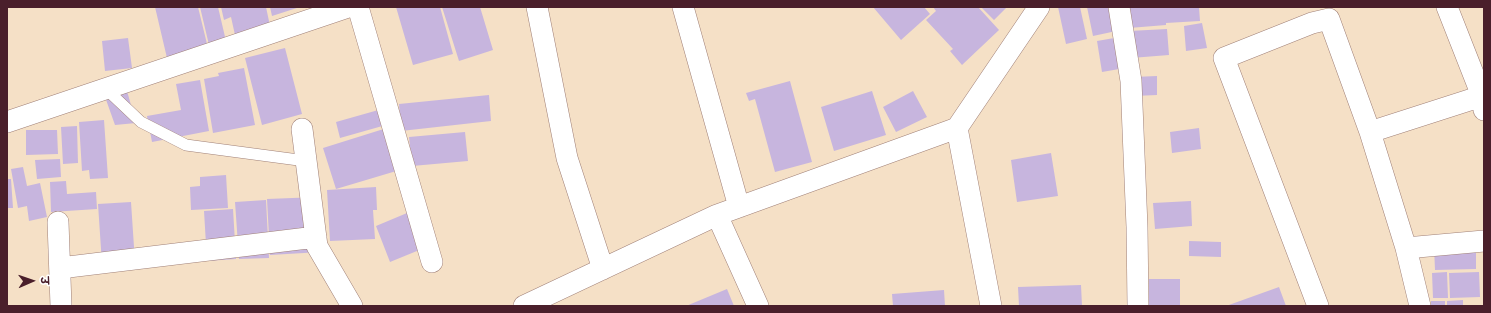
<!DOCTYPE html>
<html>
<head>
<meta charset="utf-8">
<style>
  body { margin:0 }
  #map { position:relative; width:1491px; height:313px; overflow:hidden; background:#f5e0c6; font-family:"Balsamiq Sans","Playpen Sans Deva",sans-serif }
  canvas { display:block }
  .frame { position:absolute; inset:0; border:8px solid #4a1f2b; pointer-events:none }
  .north { position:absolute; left:12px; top:261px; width:40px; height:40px; -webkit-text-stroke:3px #fff; paint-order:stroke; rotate:88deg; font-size:11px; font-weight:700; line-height:16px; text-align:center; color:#4a1f2b }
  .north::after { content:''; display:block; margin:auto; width:14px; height:18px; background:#4a1f2b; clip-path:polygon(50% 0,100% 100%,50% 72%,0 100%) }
</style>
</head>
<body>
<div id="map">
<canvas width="1491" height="313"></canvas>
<div class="frame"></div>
<div class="north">उ</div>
</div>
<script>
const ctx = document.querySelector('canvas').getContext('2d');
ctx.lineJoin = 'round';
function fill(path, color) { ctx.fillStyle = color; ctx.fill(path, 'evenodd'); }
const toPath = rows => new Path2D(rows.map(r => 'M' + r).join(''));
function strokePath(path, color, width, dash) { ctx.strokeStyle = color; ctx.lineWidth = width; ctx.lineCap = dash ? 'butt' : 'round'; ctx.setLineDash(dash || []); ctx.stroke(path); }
fill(toPath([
  [155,7,198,7,208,48,167,58],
  [200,7,218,7,226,41,209,45],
  [221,7,266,7,270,26,235,35,231,17,224,20],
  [270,7,300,7,272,16],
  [396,7,440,7,453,54,413,65],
  [442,7,480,7,493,50,459,61],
  [873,7,924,7,930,14,901,40],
  [933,7,978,7,999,30,962,65,950,51,953,49,926,20,936,11],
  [981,7,1007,7,994,20],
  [1058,7,1080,7,1087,39,1066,44],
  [1087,7,1116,7,1121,30,1093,36],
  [1127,7,1199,7,1200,21,1166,23,1166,25,1129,28],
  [1202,23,1207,48,1186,51,1184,26],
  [1167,29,1169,55,1131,58,1129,31],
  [1120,37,1125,68,1102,72,1097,41],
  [128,38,132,68,105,71,102,41],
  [285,48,302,114,262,125,245,58],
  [244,68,255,125,213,133,204,79,219,76,218,73],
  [122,73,136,123,115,125,99,80],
  [1157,76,1157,95,1134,96,1134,77],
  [200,80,209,131,152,142,147,116,181,110,176,84],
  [790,81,812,162,775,172,755,99,749,101,746,93],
  [872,91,886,135,834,151,821,107],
  [913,91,927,117,896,132,883,107],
  [489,95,491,121,401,131,399,104],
  [389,107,393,123,340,138,336,122],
  [104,120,108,178,90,179,89,170,82,171,79,122],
  [77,126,78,163,63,164,61,127],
  [390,127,403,169,336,189,323,148],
  [1199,128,1201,149,1172,153,1170,132],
  [26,130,57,130,58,154,26,155],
  [465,132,468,161,412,166,409,137],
  [1051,153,1058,196,1017,202,1011,160],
  [60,159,61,177,37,179,35,160],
  [23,167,27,186,40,183,47,217,29,221,27,206,18,208,11,169],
  [226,175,228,208,191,210,190,187,200,186,200,177],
  [7,179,11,179,13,208,7,208],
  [66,181,67,194,96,192,97,209,51,212,50,182],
  [376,187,377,210,373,210,375,239,330,241,327,190],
  [318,197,321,252,270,255,267,199],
  [266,200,269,258,239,259,235,202],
  [1191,201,1192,226,1155,229,1153,203],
  [131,202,135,262,102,264,98,204],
  [419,208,434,244,390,262,376,226],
  [233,209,236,259,207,261,204,211],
  [1189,241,1221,242,1221,257,1189,256],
  [1476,245,1476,269,1435,270,1434,246],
  [1447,272,1448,298,1433,298,1432,273],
  [1479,272,1480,297,1450,298,1449,273],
  [1149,279,1180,279,1180,306,1149,306],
  [1081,285,1082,306,1019,306,1018,287],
  [1279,287,1286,306,1226,306],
  [727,289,734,306,686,306],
  [944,290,945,306,893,306,892,294],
  [1463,300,1463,306,1447,306,1447,301],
  [1431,301,1445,301,1445,306,1431,306]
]), '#c7b5de');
const service = toPath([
  [106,89,141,122,186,145,306,161]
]);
const minor = toPath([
  [358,7,432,262],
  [537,7,567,158,603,269],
  [683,7,739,207],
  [1119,7,1131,81,1137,227,1138,306],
  [1447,7,1482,96,1484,110],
  [7,122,348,7],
  [957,128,991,306],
  [302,129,317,246,352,306],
  [1370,132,1482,96],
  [717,215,758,306],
  [58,222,61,306],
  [1406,248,1484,241],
  [60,268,316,237],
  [524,306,717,215,957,128,1039,7],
  [1318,306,1224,58,1312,23,1329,19,1370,132,1406,248,1420,306]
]);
strokePath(service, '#a08078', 12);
strokePath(minor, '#a08078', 22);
strokePath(service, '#fff', 11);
strokePath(minor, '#fff', 21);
</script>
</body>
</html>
